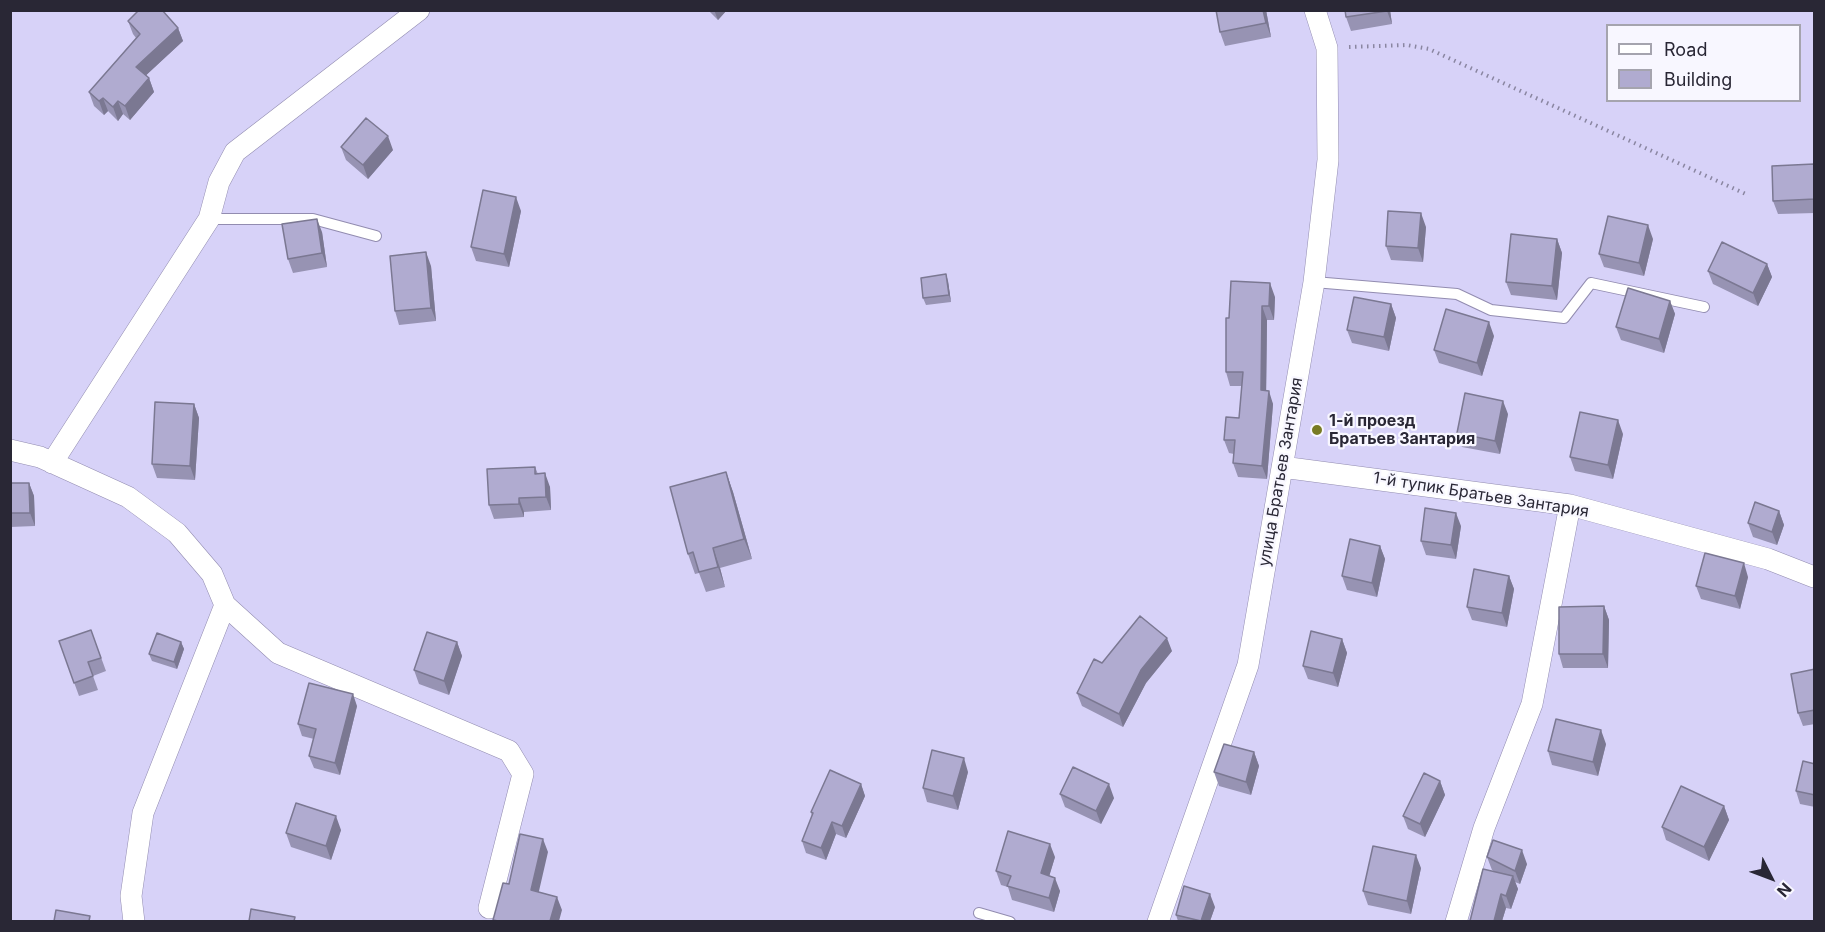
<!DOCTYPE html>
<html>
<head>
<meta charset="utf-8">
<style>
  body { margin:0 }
  #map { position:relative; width:1825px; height:932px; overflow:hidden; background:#d7d2f8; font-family:Inter,sans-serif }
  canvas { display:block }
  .frame { position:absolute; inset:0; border:12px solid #292735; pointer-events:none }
  .legend { position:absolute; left:1606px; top:24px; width:195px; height:78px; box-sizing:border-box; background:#f8f7ff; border:2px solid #a5a4ae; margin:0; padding:8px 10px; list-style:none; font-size:18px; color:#292735 }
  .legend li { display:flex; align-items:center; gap:12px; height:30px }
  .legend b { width:30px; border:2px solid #a5a4ae }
  .north { position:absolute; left:1741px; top:848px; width:60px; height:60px; -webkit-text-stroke:4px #f8f7ff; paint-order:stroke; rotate:132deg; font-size:16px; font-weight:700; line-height:24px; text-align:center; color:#292735 }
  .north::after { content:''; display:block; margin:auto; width:21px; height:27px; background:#292735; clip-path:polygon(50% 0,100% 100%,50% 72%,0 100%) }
</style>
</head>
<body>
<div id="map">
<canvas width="1825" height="932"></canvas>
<div class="frame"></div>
<ul class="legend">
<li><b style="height:8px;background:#fff"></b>Road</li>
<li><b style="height:16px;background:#b0abd0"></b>Building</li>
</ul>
<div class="north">N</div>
</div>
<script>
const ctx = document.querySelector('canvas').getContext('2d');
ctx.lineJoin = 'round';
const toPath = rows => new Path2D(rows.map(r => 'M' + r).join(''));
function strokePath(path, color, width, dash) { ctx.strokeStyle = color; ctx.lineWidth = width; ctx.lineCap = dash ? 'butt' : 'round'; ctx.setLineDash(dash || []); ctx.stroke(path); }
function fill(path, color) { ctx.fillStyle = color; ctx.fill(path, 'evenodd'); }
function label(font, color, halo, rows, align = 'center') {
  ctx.font = font + ' Inter,sans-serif'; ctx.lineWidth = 4.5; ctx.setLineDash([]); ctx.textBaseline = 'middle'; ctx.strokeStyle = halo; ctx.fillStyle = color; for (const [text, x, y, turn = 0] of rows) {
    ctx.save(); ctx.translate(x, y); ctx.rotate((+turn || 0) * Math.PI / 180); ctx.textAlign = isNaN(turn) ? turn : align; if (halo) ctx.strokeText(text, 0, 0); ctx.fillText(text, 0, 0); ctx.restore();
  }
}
const service = toPath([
  [209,219,313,219,376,236],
  [1314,282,1457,294,1491,310,1564,318,1591,283,1704,307],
  [979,913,1010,922]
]);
const minor = toPath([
  [10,450,40,457,128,497,177,533,212,574,225,605,143,813,131,896,134,922],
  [52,463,209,219,219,182,235,152,419,10],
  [1282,467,1570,505,1768,559,1814,577],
  [225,605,278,653,509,751,523,774,489,908],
  [1158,922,1248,665,1314,282,1328,160,1327,48,1315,10],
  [1456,922,1484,828,1532,704,1570,505]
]);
strokePath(service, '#928cb0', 12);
strokePath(minor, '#928cb0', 22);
strokePath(toPath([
  [1349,47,1407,45,1429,49,1748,195]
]), '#8a86a1', 4, [1.5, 4.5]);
strokePath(service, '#fff', 10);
strokePath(minor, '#fff', 21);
fill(toPath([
  [708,10,727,10,718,20],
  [1266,10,1271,37,1225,46,1220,32],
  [1390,10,1392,24,1351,31,1346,17],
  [128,21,178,28,183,41,146,75,149,78,154,92,130,120,123,114,118,121,108,111,104,115,94,106,89,92,136,38,133,34],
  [341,147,393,150,368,179,346,160],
  [1814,164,1815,167,1815,213,1778,214,1773,201],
  [521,211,509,267,476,261,471,247],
  [1426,227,1423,262,1391,260,1386,246],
  [322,232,327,267,293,273,288,259],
  [1557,239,1562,253,1557,300,1511,295,1506,282],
  [1653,239,1644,276,1604,267,1599,254],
  [1767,264,1772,277,1758,306,1713,284,1708,271],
  [431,266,436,321,399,325,395,311],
  [948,281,951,302,926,305,923,298],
  [1275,297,1274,320,1267,320,1266,390,1273,404,1267,479,1238,477,1233,463,1234,454,1229,453,1224,440,1239,418,1242,386,1230,386,1226,372,1229,318],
  [1670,301,1675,314,1664,353,1621,340,1616,327],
  [1391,304,1396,318,1389,351,1352,343,1347,330],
  [1494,336,1482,376,1439,363,1434,350],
  [194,404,199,418,195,480,157,478,152,464],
  [1508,414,1500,454,1462,447,1457,433],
  [1623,434,1613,479,1575,471,1570,457],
  [535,467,538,474,550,487,551,510,524,512,524,517,494,519,489,505],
  [726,472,733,492,752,559,720,568,725,587,706,592,699,573,695,574,688,554],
  [10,483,29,483,34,496,35,526,10,527],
  [1779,511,1784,525,1777,545,1753,537,1748,523],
  [1461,526,1456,559,1426,555,1421,541],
  [1380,546,1385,559,1377,597,1347,590,1342,576],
  [1509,576,1514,589,1507,627,1472,620,1467,607],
  [1748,577,1740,609,1701,599,1696,586],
  [1604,606,1609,620,1608,668,1563,668,1559,654],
  [91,630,106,671,93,676,98,690,79,696,59,641],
  [1342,639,1347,653,1338,687,1308,679,1303,666],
  [181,642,184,649,177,669,152,661,149,654],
  [457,642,462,656,449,695,419,684,414,670],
  [1172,651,1146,683,1123,727,1082,706,1077,693,1102,663],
  [1815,669,1815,724,1803,726,1798,713],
  [357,706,340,775,314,768,309,756,314,739,302,736,298,724],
  [1606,744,1598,776,1552,765,1548,751],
  [1254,752,1259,766,1251,795,1219,786,1214,772],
  [1815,764,1815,807,1800,804,1796,791],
  [968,772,958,810,927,802,923,788],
  [1440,781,1445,795,1425,837,1408,829,1403,816],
  [861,784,865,796,846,838,836,834,826,860,806,853,802,841,812,816,811,812],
  [1060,794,1114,798,1101,824,1065,807],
  [1724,806,1729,820,1709,861,1666,840,1662,827],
  [341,830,331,860,291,847,286,833],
  [1055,857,1049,876,1060,891,1054,912,1012,900,1008,887,1001,885,996,871],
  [1487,857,1527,864,1520,884,1515,882,1518,889,1511,909,1506,908,1502,921,1495,872,1492,870],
  [1421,868,1411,914,1368,905,1363,891],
  [1215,907,1210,921,1178,921,1176,915]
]), '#9793b3');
fill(toPath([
  [714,10,727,10,718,20],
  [1263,10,1266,10,1271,37,1266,23],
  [1390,10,1392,24,1387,11],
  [178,28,183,41,141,80,136,67],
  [149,78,154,92,130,120,125,106],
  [103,98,108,111,104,115,99,101],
  [118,101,123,114,118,121,113,107],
  [388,136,393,150,368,179,363,165],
  [516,197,521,211,509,267,504,254],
  [1421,213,1426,227,1423,262,1418,248],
  [317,219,322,232,327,267,322,253],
  [1648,225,1653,239,1644,276,1639,263],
  [1557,239,1562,253,1557,300,1552,286],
  [426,252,431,266,436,321,431,308],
  [1767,264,1772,277,1758,306,1753,293],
  [946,274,948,281,951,302,949,295],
  [1270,283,1275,297,1274,320,1269,306],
  [1670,301,1675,314,1664,353,1659,339],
  [1391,304,1396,318,1389,351,1384,337],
  [1262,306,1267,320,1266,404,1261,390],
  [1489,322,1494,336,1482,376,1477,363],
  [1269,391,1273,404,1267,479,1262,466],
  [1503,401,1508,414,1500,454,1495,441],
  [194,404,199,418,195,480,190,466],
  [1618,420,1623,434,1613,479,1608,465],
  [726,472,733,492,752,559,744,539],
  [545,473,550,487,551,510,546,497],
  [29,483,34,496,35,526,30,513],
  [519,498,524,512,524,517,519,504],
  [1779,511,1784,525,1777,545,1772,532],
  [1456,513,1461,526,1456,559,1451,545],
  [1380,546,1385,559,1377,597,1372,583],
  [713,548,720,568,725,587,718,567],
  [1744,563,1748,577,1740,609,1735,596],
  [1509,576,1514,589,1507,627,1502,613],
  [1604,606,1609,620,1608,668,1603,654],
  [1167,638,1172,651,1146,683,1123,727,1119,714,1141,670],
  [1342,639,1347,653,1338,687,1333,673],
  [181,642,184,649,177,669,174,662],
  [457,642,462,656,449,695,444,681],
  [353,694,357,706,340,775,335,763],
  [1601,730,1606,744,1598,776,1593,762],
  [1254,752,1259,766,1251,795,1246,782],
  [964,758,968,772,958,810,953,796],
  [1440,781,1445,795,1425,837,1420,824],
  [861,784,865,796,846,838,842,826],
  [1109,784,1114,798,1101,824,1096,811],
  [1724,806,1729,820,1709,861,1704,847],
  [336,816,341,830,331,860,326,846],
  [832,822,836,834,826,860,821,848],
  [543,839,548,852,536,904,531,890],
  [1050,844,1055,857,1046,887,1041,873],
  [1522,850,1527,864,1520,884,1515,871],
  [1416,855,1421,868,1411,914,1407,901],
  [1513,876,1518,889,1511,909,1506,896],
  [1055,878,1060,891,1054,912,1049,898],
  [1210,894,1215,907,1210,921,1201,921],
  [1501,894,1506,908,1502,921,1494,921],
  [557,897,562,910,559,921,550,921]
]), '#7b7892');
const building = toPath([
  [139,10,162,10,178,28,136,67,149,78,125,106,118,101,113,107,103,98,99,101,89,92,140,34,128,21,139,10],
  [1216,10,1263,10,1266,23,1220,32,1216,10],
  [1345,10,1387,10,1387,11,1346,17,1345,10],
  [366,118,388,136,363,165,341,147,366,118],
  [1814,164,1815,199,1773,201,1772,166,1814,164],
  [483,190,516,197,504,254,471,247,483,190],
  [1388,211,1421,213,1418,248,1386,246,1388,211],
  [1608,216,1648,225,1639,263,1599,254,1608,216],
  [317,219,322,253,288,259,282,224,317,219],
  [1511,234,1557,239,1552,286,1506,282,1511,234],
  [1722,242,1767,264,1753,293,1708,271,1722,242],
  [426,252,431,308,395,311,390,256,426,252],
  [946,274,949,295,923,298,921,278,946,274],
  [1231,281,1270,283,1269,306,1262,306,1261,390,1269,391,1262,466,1233,463,1235,440,1224,440,1226,417,1239,418,1243,372,1226,372,1226,318,1229,318,1231,281],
  [1628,288,1670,301,1659,339,1616,327,1628,288],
  [1354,297,1391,304,1384,337,1347,330,1354,297],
  [1446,309,1489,322,1477,363,1434,350,1446,309],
  [1465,393,1503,401,1495,441,1457,433,1465,393],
  [155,402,194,404,190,466,152,464,155,402],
  [1580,412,1618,420,1608,465,1570,457,1580,412],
  [535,467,535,474,545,473,546,497,519,498,519,504,489,505,487,469,535,467],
  [726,472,744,539,713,548,718,567,699,572,693,552,688,554,670,487,726,472],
  [10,483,29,483,30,513,10,513,10,483],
  [1755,502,1779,511,1772,532,1748,523,1755,502],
  [1425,508,1456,513,1451,545,1421,541,1425,508],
  [1350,539,1380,546,1372,583,1342,576,1350,539],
  [1705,553,1744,563,1735,596,1696,586,1705,553],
  [1474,569,1509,576,1502,613,1467,607,1474,569],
  [1604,606,1603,654,1559,654,1559,607,1604,606],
  [1140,616,1167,638,1141,670,1119,714,1077,693,1094,659,1102,663,1140,616],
  [91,630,101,658,88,662,93,676,74,683,59,641,91,630],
  [1311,631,1342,639,1333,673,1303,666,1311,631],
  [427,632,457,642,444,681,414,670,427,632],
  [157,633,181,642,174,662,149,654,157,633],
  [1815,669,1815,710,1798,713,1791,674,1815,669],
  [309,683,353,694,335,763,309,756,316,729,298,724,309,683],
  [1556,719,1601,730,1593,762,1548,751,1556,719],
  [1224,744,1254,752,1246,782,1214,772,1224,744],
  [932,750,964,758,953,796,923,788,932,750],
  [1803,761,1815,764,1815,795,1796,791,1803,761],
  [1073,767,1109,784,1096,811,1060,794,1073,767],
  [830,770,861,784,842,826,832,822,821,848,802,841,813,813,811,812,830,770],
  [1424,773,1440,781,1420,824,1403,816,1424,773],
  [1681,786,1724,806,1704,847,1662,827,1681,786],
  [296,803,336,816,326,846,286,833,296,803],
  [1008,831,1050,844,1041,873,1055,878,1049,898,1007,886,1011,876,996,871,1008,831],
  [520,834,543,839,531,890,557,897,550,921,498,921,493,920,503,883,509,884,520,834],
  [1493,840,1522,850,1515,871,1487,857,1493,840],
  [1373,846,1416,855,1407,901,1363,891,1373,846],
  [1483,869,1513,876,1506,896,1501,894,1494,921,1470,921,1483,869],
  [1184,886,1210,894,1201,921,1176,915,1184,886],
  [251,909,295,917,294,921,249,921,251,909],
  [56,910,90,916,89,921,54,921,56,910]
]);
fill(building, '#b0abd0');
strokePath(building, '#7b7892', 1.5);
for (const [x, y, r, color] of [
  [1317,430,6,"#787b24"]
]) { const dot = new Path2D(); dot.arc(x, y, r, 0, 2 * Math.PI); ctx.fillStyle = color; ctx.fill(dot); strokePath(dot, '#f8f7ff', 2); }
label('bold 16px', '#292735', '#f8f7ff', [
  ["1-й проезд",1329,421],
  ["Братьев Зантария",1329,439]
], 'left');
label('16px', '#292735', '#f8f7ff', [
  ["улица Братьев Зантария",1281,472,-80],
  ["1-й тупик Братьев Зантария",1481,495,9]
]);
</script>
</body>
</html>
